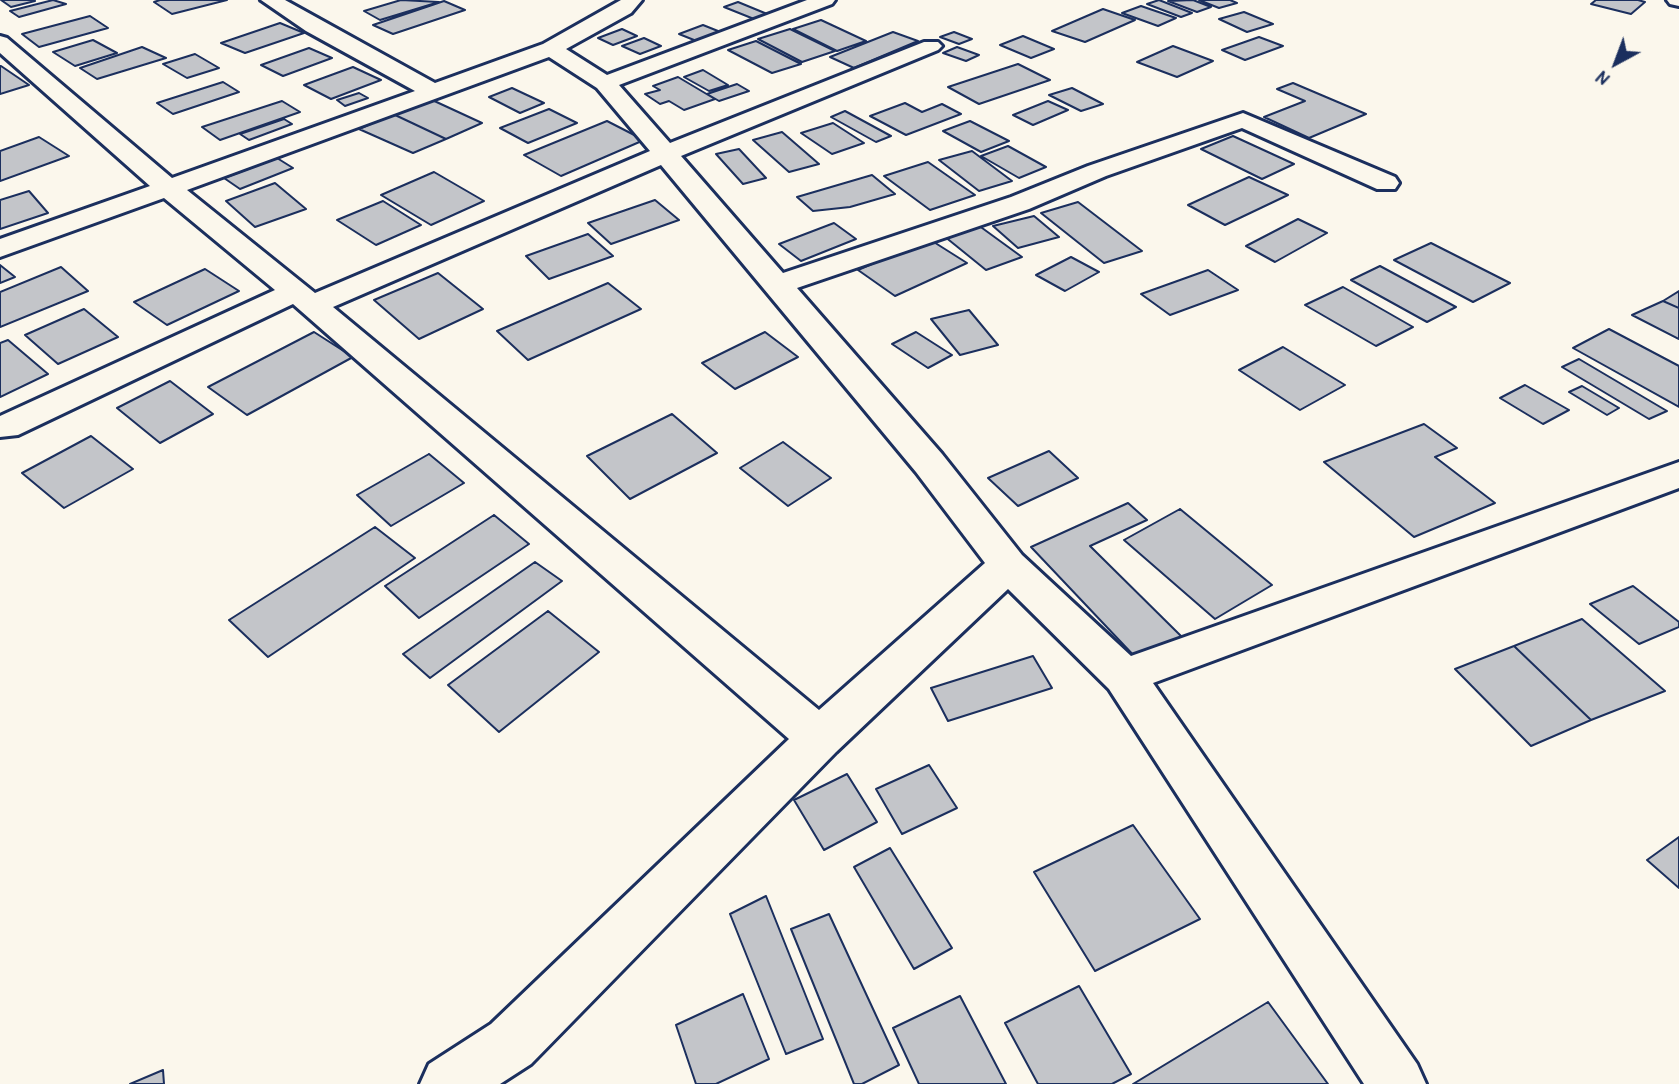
<!DOCTYPE html>
<html>
<head>
<meta charset="utf-8">
<style>
  body { margin:0 }
  #map { position:relative; width:1679px; height:1084px; overflow:hidden; background:#fbf7ec; font-family:"Patrick Hand",sans-serif }
  canvas { display:block }
  .north { position:absolute; left:1581px; top:28px; width:70px; height:70px; -webkit-text-stroke:5px #fbf7ec; paint-order:stroke; rotate:221deg; font-size:19px; font-weight:700; line-height:28px; text-align:center; color:#1b2f5e }
  .north::after { content:''; display:block; margin:auto; width:24px; height:32px; background:#1b2f5e; clip-path:polygon(50% 0,100% 100%,50% 72%,0 100%) }
</style>
</head>
<body>
<div id="map">
<canvas width="1679" height="1084"></canvas>
<div class="north">N</div>
</div>
<script>
const ctx = document.querySelector('canvas').getContext('2d');
ctx.lineJoin = 'round';
function fill(path, color) { ctx.fillStyle = color; ctx.fill(path, 'evenodd'); }
const toPath = rows => new Path2D(rows.map(r => 'M' + r).join(''));
function strokePath(path, color, width, dash) { ctx.strokeStyle = color; ctx.lineWidth = width; ctx.lineCap = dash ? 'butt' : 'round'; ctx.setLineDash(dash || []); ctx.stroke(path); }
const building = toPath([
  [1,0,33,0,35,1,11,7,1,0],
  [53,0,66,4,19,17,10,11,53,0],
  [160,0,227,0,172,14,154,2,160,0],
  [401,0,439,2,380,20,364,11,401,0],
  [1159,0,1192,13,1181,17,1147,4,1159,0],
  [1193,0,1211,7,1197,12,1168,1,1193,0],
  [1199,0,1230,0,1237,3,1219,8,1199,0],
  [1596,0,1638,0,1645,2,1631,14,1591,4,1596,0],
  [444,1,465,10,393,34,373,25,444,1],
  [738,2,772,16,759,21,724,7,738,2],
  [1141,6,1176,18,1158,26,1122,13,1141,6],
  [1103,9,1135,20,1085,42,1052,31,1103,9],
  [1244,12,1273,24,1247,32,1219,19,1244,12],
  [90,16,108,28,39,47,22,34,90,16],
  [821,20,866,41,837,51,793,29,821,20],
  [280,23,304,33,245,53,221,43,280,23],
  [703,25,728,35,704,44,679,34,703,25],
  [622,29,637,36,613,45,598,38,622,29],
  [790,29,835,51,802,62,758,39,790,29],
  [893,32,918,41,854,68,830,57,893,32],
  [954,32,972,39,959,44,940,37,954,32],
  [1023,36,1054,49,1031,58,1000,45,1023,36],
  [1259,37,1283,46,1245,60,1222,50,1259,37],
  [644,38,661,46,640,54,622,46,644,38],
  [93,40,117,53,75,66,53,52,93,40],
  [756,41,801,64,772,73,728,50,756,41],
  [1173,46,1213,61,1177,77,1137,62,1173,46],
  [142,47,166,58,97,79,80,68,142,47],
  [957,47,979,55,966,61,943,53,957,47],
  [309,48,332,58,283,76,261,65,309,48],
  [195,54,219,68,187,78,163,64,195,54],
  [1018,64,1050,80,979,104,948,87,1018,64],
  [0,66,1,66,29,85,0,94,0,66],
  [353,67,381,80,331,99,304,85,353,67],
  [703,70,728,85,709,91,684,77,703,70],
  [678,77,715,99,684,110,669,101,660,104,645,94,660,90,653,86,678,77],
  [223,82,239,92,173,114,157,103,223,82],
  [1293,83,1366,114,1309,138,1264,117,1305,101,1277,89,1293,83],
  [737,84,749,91,719,101,707,94,737,84],
  [512,88,544,103,520,113,489,97,512,88],
  [1072,88,1103,104,1081,111,1049,95,1072,88],
  [359,93,368,98,345,106,337,100,359,93],
  [430,99,482,123,446,139,393,114,430,99],
  [282,101,300,112,220,140,202,127,282,101],
  [1048,101,1068,110,1033,125,1013,115,1048,101],
  [905,103,922,112,942,104,961,114,906,135,870,116,905,103],
  [549,109,577,123,528,143,500,128,549,109],
  [845,111,891,136,876,142,831,117,845,111],
  [393,114,446,139,413,153,359,129,393,114],
  [284,119,292,124,249,140,240,134,284,119],
  [607,121,644,140,561,176,524,155,607,121],
  [970,121,1009,141,981,152,943,131,970,121],
  [833,123,864,143,832,154,801,133,833,123],
  [782,132,819,164,789,172,753,140,782,132],
  [1233,136,1294,164,1262,179,1201,149,1233,136],
  [39,137,69,156,0,181,0,151,39,137],
  [1008,146,1046,167,1019,178,981,156,1008,146],
  [739,149,766,178,743,184,716,154,739,149],
  [972,151,1012,181,979,191,939,160,972,151],
  [277,158,293,168,240,189,224,178,277,158],
  [928,162,975,195,930,210,884,176,928,162],
  [434,172,484,201,431,225,381,195,434,172],
  [872,175,895,194,850,207,813,211,797,197,872,175],
  [1249,177,1288,195,1225,225,1188,205,1249,177],
  [275,183,306,209,255,227,226,201,275,183],
  [29,191,48,213,0,229,0,200,29,191],
  [655,200,679,220,611,244,588,223,655,200],
  [383,201,421,225,376,245,337,220,383,201],
  [1078,202,1142,251,1104,263,1041,213,1078,202],
  [1034,216,1059,237,1018,248,993,226,1034,216],
  [1298,219,1327,233,1275,262,1246,246,1298,219],
  [834,223,856,239,801,261,779,244,834,223],
  [978,225,1022,257,986,270,944,236,978,225],
  [588,234,613,256,549,279,526,256,588,234],
  [929,239,967,263,895,296,858,270,929,239],
  [1431,243,1510,283,1473,302,1394,260,1431,243],
  [1071,257,1099,272,1065,291,1036,275,1071,257],
  [0,265,15,277,0,283,0,265],
  [1380,266,1456,307,1427,322,1351,280,1380,266],
  [61,267,88,291,0,327,0,292,61,267],
  [205,269,239,291,167,325,134,302,205,269],
  [1208,270,1238,290,1170,315,1141,294,1208,270],
  [438,273,483,309,419,339,374,300,438,273],
  [608,283,641,309,528,360,497,331,608,283],
  [1343,287,1413,327,1376,346,1305,305,1343,287],
  [1679,291,1679,308,1663,301,1679,291],
  [1663,301,1679,308,1679,339,1632,315,1663,301],
  [84,309,118,337,58,364,25,335,84,309],
  [969,310,998,345,960,355,931,319,969,310],
  [1609,329,1679,366,1679,407,1573,348,1609,329],
  [314,332,353,357,247,415,208,387,314,332],
  [765,332,798,357,735,389,702,363,765,332],
  [916,332,952,355,928,368,892,344,916,332],
  [8,340,48,374,0,397,0,343,8,340],
  [1283,347,1345,385,1300,410,1239,370,1283,347],
  [1579,359,1667,411,1649,419,1562,367,1579,359],
  [170,381,213,414,160,443,117,408,170,381],
  [1525,385,1569,410,1543,424,1500,398,1525,385],
  [1582,386,1619,408,1607,415,1569,392,1582,386],
  [672,414,717,453,630,499,587,456,672,414],
  [1424,424,1457,448,1435,457,1495,503,1414,537,1324,462,1424,424],
  [91,436,133,469,64,508,22,473,91,436],
  [783,442,831,478,788,506,740,468,783,442],
  [1049,451,1078,478,1018,506,988,478,1049,451],
  [429,454,464,483,391,526,357,495,429,454],
  [1128,503,1147,520,1090,546,1182,637,1138,660,1031,547,1128,503],
  [1180,509,1272,585,1215,619,1124,540,1180,509],
  [494,515,529,544,419,618,385,586,494,515],
  [375,527,415,558,268,657,229,620,375,527],
  [535,562,562,581,430,678,403,654,535,562],
  [1633,586,1679,622,1679,627,1639,644,1590,604,1633,586],
  [548,611,599,652,499,732,448,685,548,611],
  [1582,619,1665,691,1591,720,1514,646,1582,619],
  [1514,646,1591,720,1531,746,1455,669,1514,646],
  [1033,656,1052,688,948,721,931,688,1033,656],
  [929,765,957,808,902,834,876,789,929,765],
  [847,774,877,822,824,850,794,800,847,774],
  [1133,825,1200,919,1095,971,1034,872,1133,825],
  [1679,837,1679,888,1647,860,1679,837],
  [890,848,952,948,914,969,854,867,890,848],
  [766,896,823,1039,786,1054,730,914,766,896],
  [829,914,899,1065,862,1084,854,1084,791,929,829,914],
  [1079,986,1131,1074,1112,1084,1038,1084,1005,1023,1079,986],
  [743,994,769,1059,716,1084,696,1084,676,1025,743,994],
  [960,996,1006,1084,919,1084,893,1028,960,996],
  [1268,1002,1328,1084,1133,1084,1268,1002],
  [163,1070,164,1084,130,1084,163,1070]
]);
fill(building, '#c3c5c9');
strokePath(building, '#1b2f5e', 2);
const minor = toPath([
  [261,0,285,0,435,83,543,44,621,0,642,0,631,13,566,49,607,75,807,0,835,0,832,4,619,85,670,143,924,42,938,42,942,46,938,50,681,156,783,273,1011,197,1088,166,1243,113,1395,177,1399,183,1395,189,1377,189,1242,128,1106,176,1029,209,797,288,942,454,1022,555,1131,656,1679,462,1679,488,1153,683,1417,1064,1426,1084,1364,1084,1109,689,1008,589,836,752,531,1064,500,1084,420,1084,429,1064,491,1024,789,739,293,304,18,435,0,437,0,416,275,290,164,198,0,257,0,239,150,186,0,53,0,36,7,38,172,178,415,91,306,31,261,0],
  [549,57,597,88,650,151,315,293,187,190,549,57],
  [661,165,916,472,985,563,819,710,333,307,661,165],
  [1667,0,1679,0,1679,6,1670,4,1667,0]
]);
strokePath(minor, '#1b2f5e', 6);
fill(minor, '#fbf7ec');
</script>
</body>
</html>
